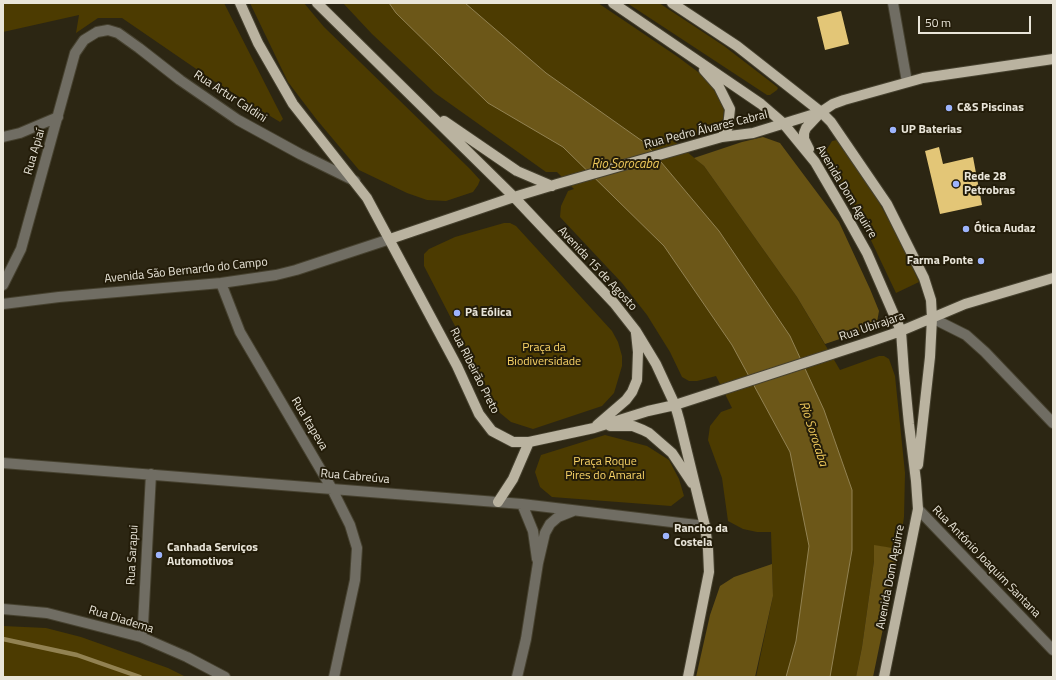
<!DOCTYPE html>
<html>
<head>
<meta charset="utf-8">
<style>
  body { margin:0 }
  #map { position:relative; width:1056px; height:680px; overflow:hidden; background:#2c2613; font-family:"Titillium Web",sans-serif }
  canvas { display:block }
  .frame { position:absolute; inset:0; border:4px solid #e9e5d9; pointer-events:none }
  .scale { position:absolute; left:918px; top:16px; width:113px; height:18px; box-sizing:border-box; border:2px solid #e9e5d9; border-top:0; padding-left:5px; font-size:12px; line-height:14px; white-space:nowrap; color:#e9e5d9; -webkit-text-stroke:3px #231c09; paint-order:stroke }
</style>
</head>
<body>
<div id="map">
<canvas width="1056" height="680"></canvas>
<div class="frame"></div>
<div class="scale">50 m</div>
</div>
<script>
const ctx = document.querySelector('canvas').getContext('2d');
ctx.lineJoin = 'round';
function fill(path, color) { ctx.fillStyle = color; ctx.fill(path, 'evenodd'); }
const toPath = rows => new Path2D(rows.map(r => 'M' + r).join(''));
function strokePath(path, color, width, dash) { ctx.strokeStyle = color; ctx.lineWidth = width; ctx.lineCap = dash ? 'butt' : 'round'; ctx.setLineDash(dash || []); ctx.stroke(path); }
function label(font, color, halo, rows, align = 'center') {
  ctx.font = font + ' "Titillium Web",sans-serif'; ctx.lineWidth = 4; ctx.setLineDash([]); ctx.textBaseline = 'middle'; ctx.strokeStyle = halo; ctx.fillStyle = color; for (const [text, x, y, turn = 0] of rows) {
    ctx.save(); ctx.translate(x, y); ctx.rotate((+turn || 0) * Math.PI / 180); ctx.textAlign = isNaN(turn) ? turn : align; if (halo) ctx.strokeText(text, 0, 0); ctx.fillText(text, 0, 0); ctx.restore();
  }
}
fill(toPath([
  [8,3,224,3,283,119,280,122,224,88,122,18,98,18,76,33,79,15,3,32,3,4],
  [250,3,304,3,324,27,470,169,480,180,478,185,473,192,446,201,427,200,407,193,359,170,317,120,288,82],
  [343,3,598,3,678,57,702,75,711,85,717,95,724,109,723,119,711,131,674,141,704,166,797,297,840,370,879,356,884,356,889,359,895,376,905,473,904,517,899,551,893,548,874,546,874,561,862,647,856,677,756,677,773,596,771,532,757,532,743,529,728,521,722,478,708,440,710,426,721,412,732,408,716,376,697,381,689,381,682,377,670,352,647,315,622,283,560,217,561,206,568,191,574,189,557,172,546,172,435,93,372,34],
  [627,3,659,3,724,46,776,86,778,88,777,90,770,95,767,95],
  [837,140,877,199,899,238,919,282,896,293,868,234,829,167,825,157,825,151,829,146,832,141],
  [504,223,510,223,516,226,612,331,618,342,622,356,622,366,614,393,602,406,533,429,511,422,500,413,424,266,424,254,429,249,455,237],
  [605,435,647,446,669,460,679,479,684,496,671,506,552,497,540,487,535,472,541,455],
  [3,626,46,628,81,637,168,668,186,677,3,677]
]), '#4c3b01');
fill(toPath([
  [763,137,780,143,839,222,870,289,879,311,877,322,872,328,825,344,797,297,704,166,694,158,742,142],
  [874,545,893,548,899,551,873,677,856,677,862,647,874,561],
  [772,564,773,596,755,677,696,677,710,615,720,586,734,577]
]), '#685313');
const water = toPath([
  [389,3,465,3,546,73,645,143,719,231,790,336,824,410,852,490,852,550,830,677,786,677,796,641,809,546,790,452,732,345,664,246,563,147,488,103,396,13,389,3]
]);
fill(water, '#6c5718');
strokePath(water, '#928252', 1);
strokePath(toPath([
  [3,639,77,655,140,677]
]), '#928252', 4.5);
fill(toPath([
  [841,11,849,44,825,50,817,17],
  [939,147,943,164,973,157,982,205,940,214,925,151]
]), '#e3c677');
const minor = toPath([
  [893,3,907,82],
  [3,137,20,133,58,117],
  [221,283,240,332,332,489,350,525,357,548,355,580,334,677],
  [3,285,21,249,75,53,84,40,97,32,108,30,118,33,139,48,180,80,238,120,300,154,355,181],
  [3,304,59,297,221,283,276,275,296,270,390,239],
  [932,318,966,335,985,352,1053,423],
  [3,463,522,504,705,526],
  [522,504,533,531,537,559],
  [918,509,1053,650],
  [3,609,47,613,141,637,187,657,225,677],
  [141,637,143,625,151,474],
  [517,677,526,639,538,563,545,533,550,524,558,517,573,511]
]);
const major = toPath([
  [240,3,258,43,293,104,367,198,457,366,479,414,492,431,513,442,529,442,594,428,648,411,675,405,872,341,901,331,965,304,1053,278],
  [317,3,514,197,614,303,636,331,656,364,675,405,679,419,705,526,708,549,709,572,688,677],
  [613,3,761,104,783,123,815,162,843,210,867,253,901,331,904,373,909,424,916,481,918,509,884,677],
  [672,3,737,46,821,112,831,122,887,204,924,278,931,300,932,318,930,357,918,465],
  [704,70,719,87,730,109,728,127,722,137],
  [444,121,517,171,552,186],
  [809,149,804,139,804,133,806,128,821,112,833,104,844,100,923,78,1053,59],
  [390,239,514,197,557,184,722,137,753,133,821,112],
  [597,425,626,400,632,392,637,380,638,352,636,333],
  [610,426,633,426,643,430,649,433,672,453,692,483],
  [498,502,513,479,529,442]
]);
strokePath(minor, '#46412f', 12);
strokePath(major, '#46412f', 12);
strokePath(minor, '#706d63', 10);
strokePath(major, '#bab3a0', 10);
for (const [x, y, r, color] of [
  [949,108,4,"#9db4fd"],
  [893,130,4,"#9db4fd"],
  [956,184,4,"#9db4fd"],
  [966,229,4,"#9db4fd"],
  [981,261,4,"#9db4fd"],
  [457,313,4,"#9db4fd"],
  [666,536,4,"#9db4fd"],
  [159,555,4,"#9db4fd"]
]) { const dot = new Path2D(); dot.arc(x, y, r, 0, 2 * Math.PI); ctx.fillStyle = color; ctx.fill(dot); strokePath(dot, '#231c09', 1.5); }
label('12px', '#e9e5d9', '#231c09', [
  ["Rua Artur Caldini",230,97,33],
  ["Rua Pedro Álvares Cabral",706,130,-14],
  ["Rua Apiaí",35,152,-74],
  ["Avenida Dom Aguirre",846,192,59],
  ["Avenida 15 de Agosto",597,269,47],
  ["Avenida São Bernardo do Campo",186,271,-6],
  ["Rua Ubirajara",872,327,-19],
  ["Rua Ribeirão Preto",474,371,63],
  ["Rua Itapeva",309,424,59],
  ["Rua Cabreúva",355,477,5],
  ["Rua Sarapui",133,555,-87],
  ["Rua Antônio Joaquim Santana",986,562,46],
  ["Avenida Dom Aguirre",891,577,-79],
  ["Rua Diadema",121,620,17]
]);
label('bold 12px', '#e9e5d9', '#231c09', [
  ["C&S Piscinas",957,108],
  ["UP Baterias",901,130],
  ["Rede 28",964,177],
  ["Petrobras",964,191],
  ["Ótica Audaz",974,229],
  ["Farma Ponte",973,261,"right"],
  ["Pá Eólica",465,313],
  ["Rancho da",674,529],
  ["Costela",674,543],
  ["Canhada Serviços",167,548],
  ["Automotivos",167,562]
], 'left');
label('12px', '#fbd568', '#231c09', [
  ["Praça da",544,348],
  ["Biodiversidade",544,362],
  ["Praça Roque",605,462],
  ["Pires do Amaral",605,476]
]);
label('italic 13px', '#efc95b', '#231c09', [
  ["Rio Sorocaba",625,165],
  ["Rio Sorocaba",813,434,72]
]);
</script>
</body>
</html>
